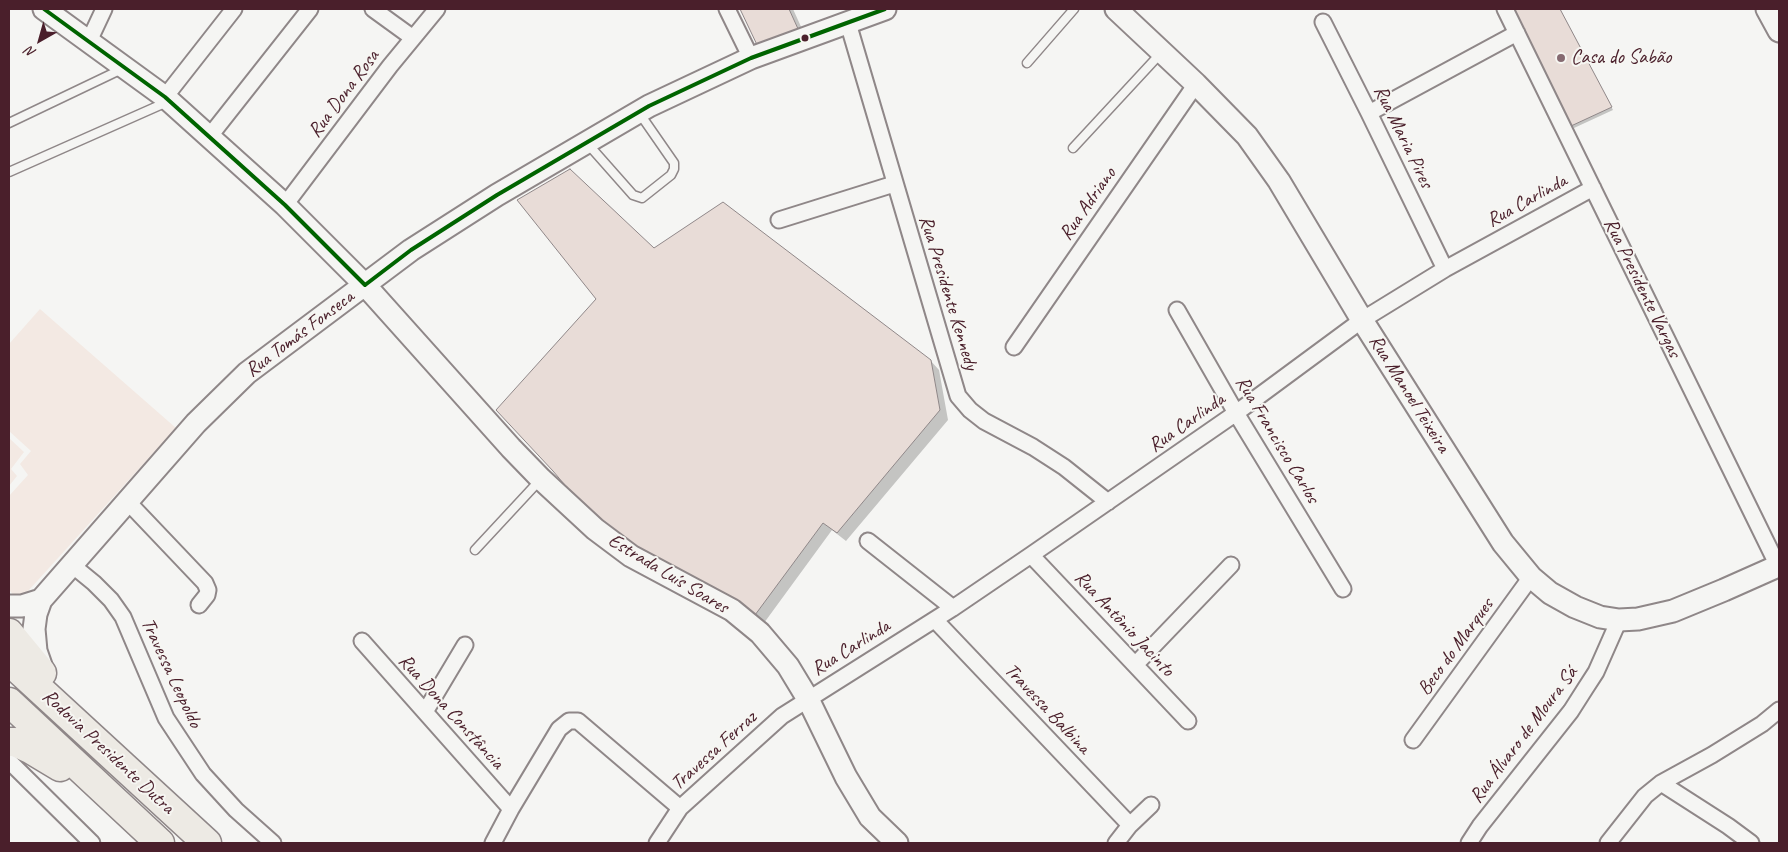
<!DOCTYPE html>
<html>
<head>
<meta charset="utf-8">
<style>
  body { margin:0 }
  #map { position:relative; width:1788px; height:852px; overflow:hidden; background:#f5f5f3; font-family:Caveat,sans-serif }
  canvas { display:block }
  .frame { position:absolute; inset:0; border:10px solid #4a1f2b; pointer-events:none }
  .north { position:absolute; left:15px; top:15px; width:50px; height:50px; -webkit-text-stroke:4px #f6f6f2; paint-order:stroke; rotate:218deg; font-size:14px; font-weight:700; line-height:20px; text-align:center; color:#4a1f2b }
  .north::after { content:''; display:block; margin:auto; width:18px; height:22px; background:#4a1f2b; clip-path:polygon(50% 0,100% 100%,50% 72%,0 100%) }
</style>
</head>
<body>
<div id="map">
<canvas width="1788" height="852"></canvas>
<div class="frame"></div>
<div class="north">N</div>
</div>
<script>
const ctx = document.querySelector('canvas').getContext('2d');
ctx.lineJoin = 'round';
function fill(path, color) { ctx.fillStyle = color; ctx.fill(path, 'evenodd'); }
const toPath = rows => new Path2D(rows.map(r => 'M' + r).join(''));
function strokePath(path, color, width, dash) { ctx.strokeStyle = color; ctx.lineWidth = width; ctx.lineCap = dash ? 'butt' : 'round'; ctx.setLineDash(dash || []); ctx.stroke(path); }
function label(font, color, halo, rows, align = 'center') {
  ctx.font = font + ' Caveat,sans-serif'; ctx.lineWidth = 4; ctx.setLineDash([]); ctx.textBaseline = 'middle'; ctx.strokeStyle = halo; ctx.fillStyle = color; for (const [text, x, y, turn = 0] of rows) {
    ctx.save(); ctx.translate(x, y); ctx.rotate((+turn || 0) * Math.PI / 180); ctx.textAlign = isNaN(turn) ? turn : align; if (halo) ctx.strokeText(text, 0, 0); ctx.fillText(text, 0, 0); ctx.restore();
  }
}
fill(toPath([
  [40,309,176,428,19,601,9,590,9,496,28,475,20,464,31,451,9,431,9,344],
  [9,438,24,452,11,469,17,476,9,486]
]), '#f3e9e3');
fill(toPath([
  [742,9,793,9,807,40,760,48],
  [1513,9,1560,9,1613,110,1574,128,1572,125],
  [653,249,930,360,939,370,948,420,846,541,832,530,764,623,662,568]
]), '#0003');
const building = toPath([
  [740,9,789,9,799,31,759,49,740,9],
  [1511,9,1560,9,1612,107,1571,126,1511,9],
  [570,169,654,248,723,202,931,360,940,410,837,533,823,523,755,615,651,559,592,517,553,471,496,410,596,299,517,200,570,169]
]);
fill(building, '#e8dcd7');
strokePath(building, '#8f8788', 1);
const lane = toPath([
  [1027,63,1074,9],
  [9,123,122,69],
  [587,143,633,195,642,198,671,175,674,169,674,163,640,114],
  [1073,148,1161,53],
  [9,172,167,102],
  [475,550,540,480]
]);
const street = toPath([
  [373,9,413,38],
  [727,9,751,58],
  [1505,9,1778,566],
  [1323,22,1369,113,1445,269],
  [848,23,958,396,970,410,984,421,1033,447,1064,467,1108,502],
  [89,41,104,9],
  [165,97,234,9],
  [1369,113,1517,33],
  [209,137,310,9],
  [285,205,390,66,437,9],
  [779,220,894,184],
  [1177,310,1236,413,1343,589],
  [1014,347,1196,84],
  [127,501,205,583,208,590,207,595,199,605],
  [868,541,953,608],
  [1031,555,1188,721],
  [72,565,94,583,111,600,123,617,166,718,203,774,236,810,273,843],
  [935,620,1130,825],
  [362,641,511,809],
  [1135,665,1231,565],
  [425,712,465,645],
  [1413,740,1531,577],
  [9,761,92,843],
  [1661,783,1728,826,1751,843],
  [493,843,511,809,559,729,569,721,578,721,680,808],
  [657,843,680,808,782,716,953,608,1031,555,1236,413,1362,320,1445,269,1593,188],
  [1116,843,1130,825,1151,805],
  [1469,843,1480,826,1571,711,1585,689,1596,672,1619,620],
  [1608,843,1645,796,1661,783,1712,755,1762,724,1779,710]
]);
const secondary = toPath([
  [44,9,165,97,285,205,365,285,511,448,541,479,595,529,631,556,732,610,760,633,788,666,808,699,846,777,870,817,897,843],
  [1116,9,1196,84,1247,136,1279,181,1362,320,1503,543,1531,577,1550,593,1575,607,1600,617,1619,620,1638,619,1673,611,1724,590,1778,566,1779,567],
  [1767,9,1779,31],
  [9,606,22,606,41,600],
  [43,671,36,651,34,629,36,614,41,600,196,423,247,373,411,250,497,195,649,106,751,58,885,9]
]);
const highway = toPath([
  [9,633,42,673],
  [9,661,207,843],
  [9,702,160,843],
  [9,742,15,742,30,749,60,767]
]);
strokePath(lane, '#8f8788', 11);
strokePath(street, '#8f8788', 19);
strokePath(secondary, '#8f8788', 25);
strokePath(highway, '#8f8788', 31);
strokePath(lane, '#f5f5f3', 8);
strokePath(street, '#f5f5f3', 15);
strokePath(secondary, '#f5f5f3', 21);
strokePath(highway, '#edeae4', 28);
strokePath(toPath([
  [44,9,165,97,285,205,365,285],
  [365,285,411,250,497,195,649,106,751,58,885,9]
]), '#006400', 4);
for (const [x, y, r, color] of [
  [805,38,4.5,"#4a1f2b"],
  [1561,58,5,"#866a71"]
]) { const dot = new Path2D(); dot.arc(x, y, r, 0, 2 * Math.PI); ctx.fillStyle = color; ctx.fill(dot); strokePath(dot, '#f6f6f2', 2); }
label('20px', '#4a1f2b', '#f6f6f2', [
  ["Casa do Sabão",1571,58]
], 'left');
label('20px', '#4a1f2b', '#f6f6f2', [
  ["Rua Dona Rosa",344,94,-53],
  ["Rua Maria Pires",1403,137,64],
  ["Rua Carlinda",1527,201,-29],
  ["Rua Adriano",1088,204,-55],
  ["Rua Presidente Vargas",1642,288,64],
  ["Rua Presidente Kennedy",948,293,73],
  ["Rua Tomás Fonseca",300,334,-37],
  ["Rua Manoel Teixeira",1409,394,58],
  ["Rua Carlinda",1187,423,-35],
  ["Rua Francisco Carlos",1277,440,59],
  ["Estrada Luís Soares",668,574,31],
  ["Rua Antônio Jacinto",1124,624,47],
  ["Beco do Marques",1456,647,-54],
  ["Rua Carlinda",851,648,-32],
  ["Travessa Leopoldo",171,673,65],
  ["Travessa Balbina",1047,709,47],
  ["Rua Dona Constância",451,712,48],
  ["Rua Álvaro de Moura Sá",1524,735,-53],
  ["Travessa Ferraz",714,751,-42],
  ["Rodovia Presidente Dutra",108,752,43]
]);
</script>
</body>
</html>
